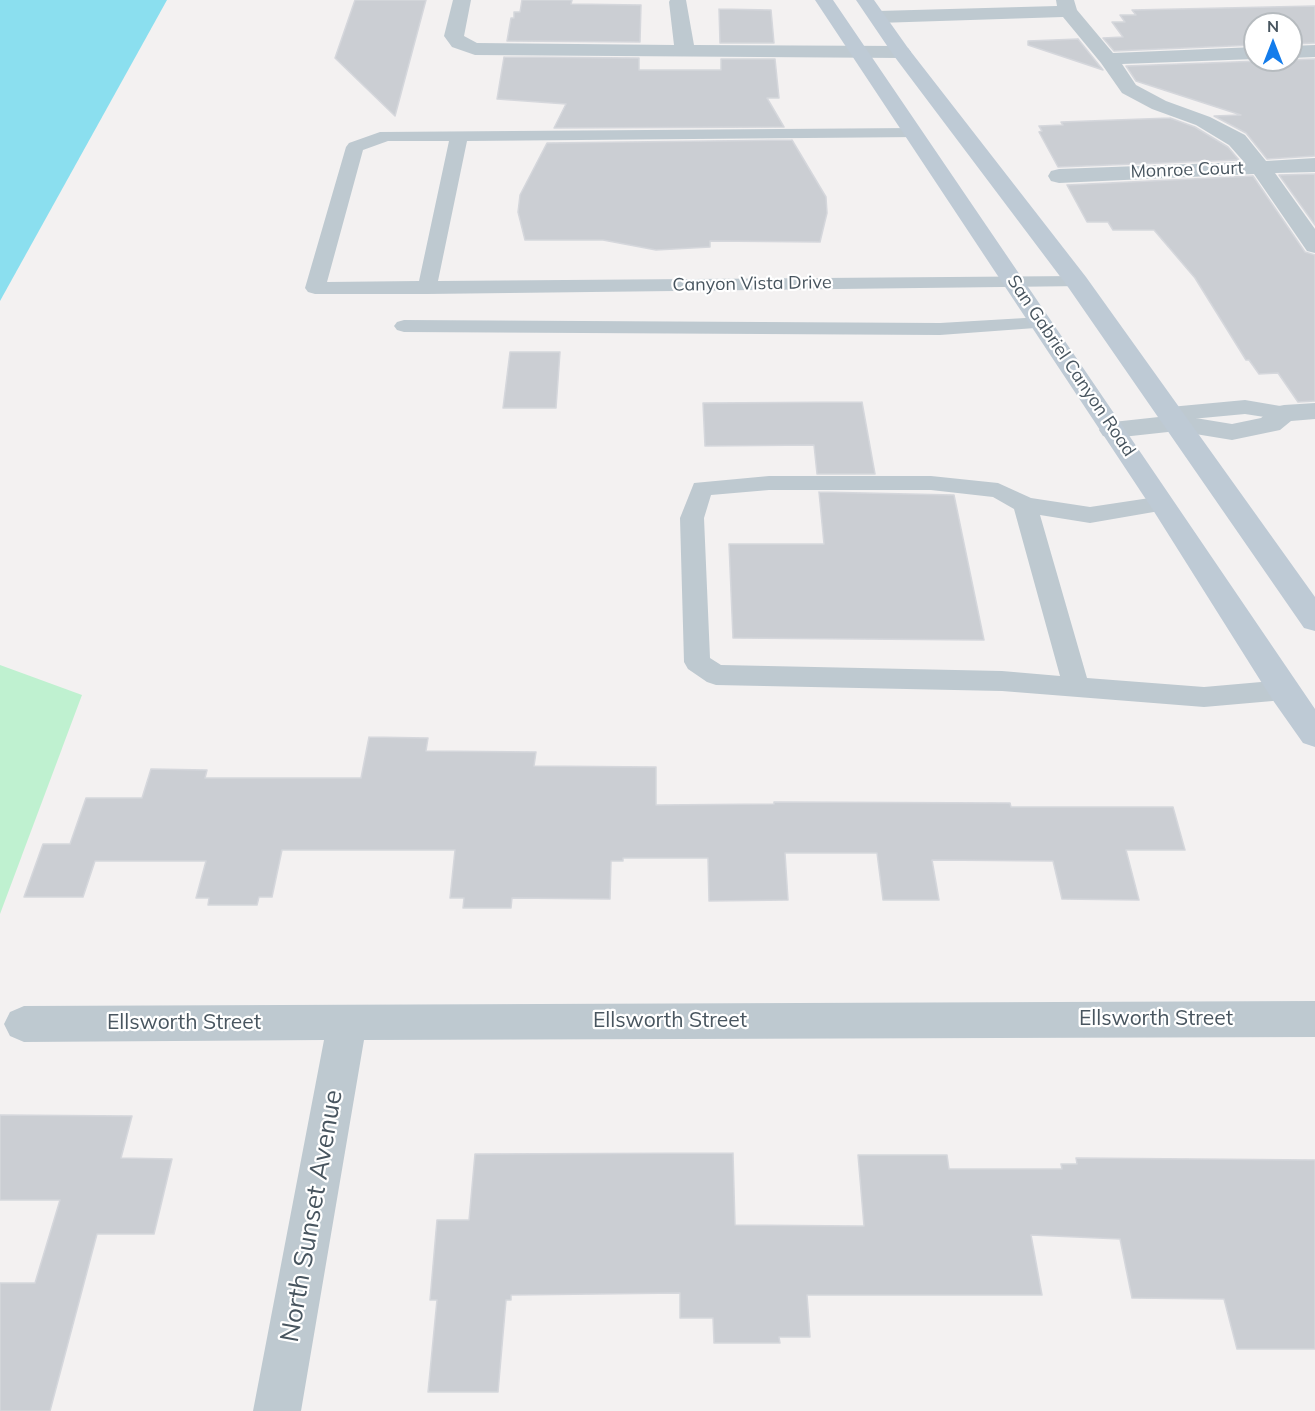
<!DOCTYPE html>
<html>
<head>
<meta charset="utf-8">
<style>
  body { margin:0 }
  #map { position:relative; width:1315px; height:1411px; overflow:hidden; background:#f3f1f1; font-family:Mulish,sans-serif }
  canvas { display:block }
  .north { position:absolute; left:1243px; top:12px; width:60px; height:60px; box-sizing:border-box; background:#fff; border:2px solid #b6bbbf; border-radius:50%; rotate:0deg; font-size:16px; font-weight:700; line-height:24px; text-align:center; color:#48555f }
  .north::after { content:''; display:block; margin:auto; width:21px; height:27px; background:#137ceb; clip-path:polygon(50% 0,100% 100%,50% 72%,0 100%) }
</style>
</head>
<body>
<div id="map">
<canvas width="1315" height="1411"></canvas>
<div class="north">N</div>
</div>
<script>
const ctx = document.querySelector('canvas').getContext('2d');
ctx.lineJoin = 'round';
function fill(path, color) { ctx.fillStyle = color; ctx.fill(path, 'evenodd'); }
const toPath = rows => new Path2D(rows.map(r => 'M' + r).join(''));
function strokePath(path, color, width, dash) { ctx.strokeStyle = color; ctx.lineWidth = width; ctx.lineCap = dash ? 'butt' : 'round'; ctx.setLineDash(dash || []); ctx.stroke(path); }
function label(font, color, halo, rows, align = 'center') {
  ctx.font = font + ' Mulish,sans-serif'; ctx.lineWidth = 4.5; ctx.setLineDash([]); ctx.textBaseline = 'middle'; ctx.strokeStyle = halo; ctx.fillStyle = color; for (const [text, x, y, turn = 0] of rows) {
    ctx.save(); ctx.translate(x, y); ctx.rotate((+turn || 0) * Math.PI / 180); ctx.textAlign = isNaN(turn) ? turn : align; if (halo) ctx.strokeText(text, 0, 0); ctx.fillText(text, 0, 0); ctx.restore();
  }
}
fill(toPath([
  [0,665,82,695,0,914]
]), '#bff1d0');
fill(toPath([
  [0,0,167,0,0,301]
]), '#8bdfef');
const building = toPath([
  [355,0,426,0,395,116,335,58,355,0],
  [522,0,572,0,571,4,641,5,640,42,507,41,511,18,514,18,514,12,520,12,522,0],
  [1315,6,1315,43,1291,44,1291,24,1255,24,1255,45,1114,51,1103,38,1123,37,1112,22,1125,22,1120,15,1136,15,1132,10,1315,6],
  [719,9,771,10,774,43,720,43,719,9],
  [1078,39,1103,70,1028,45,1028,41,1078,39],
  [504,57,639,58,639,70,721,70,721,59,775,59,779,98,767,98,784,127,554,128,566,104,497,99,504,57],
  [1315,59,1315,156,1267,159,1246,133,1214,116,1241,115,1136,81,1126,66,1315,59],
  [1170,118,1195,127,1228,147,1239,160,1058,167,1039,132,1042,131,1039,126,1063,125,1061,122,1170,118],
  [792,140,826,197,827,213,820,242,710,241,710,247,656,250,603,240,525,240,518,212,520,195,547,143,792,140],
  [1315,174,1315,225,1279,175,1315,174],
  [1253,176,1305,252,1315,255,1315,401,1298,402,1278,373,1259,374,1249,360,1246,360,1195,278,1154,230,1113,230,1108,222,1087,222,1067,185,1253,176],
  [510,352,560,352,556,408,503,408,510,352],
  [862,402,875,474,817,474,814,445,705,446,703,403,862,402],
  [819,492,954,495,984,640,733,638,729,544,824,544,819,492],
  [369,737,428,738,426,751,536,752,534,766,656,767,656,805,774,804,774,802,1010,803,1011,807,1173,807,1185,850,1126,850,1139,900,1062,899,1053,861,932,860,939,900,883,900,877,853,785,853,788,900,709,901,708,858,623,858,623,861,611,861,610,899,512,898,511,908,463,908,464,898,450,898,455,850,282,850,272,897,259,897,257,905,208,905,209,898,196,898,206,861,95,861,83,897,24,897,43,844,70,844,86,798,142,798,151,769,207,770,205,778,361,778,369,737],
  [0,1115,132,1116,121,1158,172,1159,154,1234,97,1234,50,1411,0,1411,0,1283,35,1283,60,1200,0,1200,0,1115],
  [733,1153,735,1225,858,1226,864,1226,858,1155,947,1155,949,1169,1062,1169,1061,1164,1077,1164,1076,1158,1315,1160,1315,1349,1237,1349,1224,1299,1132,1298,1120,1239,1031,1235,1042,1295,807,1295,810,1337,779,1337,780,1343,714,1343,713,1318,680,1318,680,1293,511,1295,511,1300,506,1300,498,1392,428,1392,437,1300,430,1300,437,1220,469,1220,475,1154,733,1153]
]);
fill(building, '#cbced3');
strokePath(building, '#d5d7dc', 1.5);
fill(toPath([
  [913,128,919,129,922,133,919,137,467,141,438,281,1077,276,1084,278,1087,282,1084,286,427,294,315,294,308,292,305,288,346,147,349,143,380,132,913,128],
  [388,141,449,141,419,281,327,282,363,150,388,141],
  [1042,317,1049,319,1052,323,1049,327,940,335,404,332,397,330,394,326,397,322,404,320,940,323,1042,317],
  [1245,400,1292,408,1295,413,1292,418,1284,420,1245,414,1170,421,1162,419,1159,414,1162,409,1170,407,1245,400],
  [769,476,931,476,998,483,1031,498,1090,507,1163,496,1171,499,1175,504,1171,509,1090,523,1040,515,1087,678,1204,687,1284,680,1293,683,1297,690,1293,697,1284,700,1204,707,1002,691,716,685,707,682,688,669,684,662,680,518,694,483,769,476],
  [769,490,931,490,993,497,1014,509,1060,676,1002,671,721,665,710,658,704,518,711,495,769,490]
]), '#bec9d0');
fill(toPath([
  [453,0,471,0,464,36,477,43,674,45,669,2,670,0,686,0,694,45,901,46,908,48,911,52,908,56,901,58,475,55,452,47,444,36,453,0],
  [1056,0,1074,0,1077,10,1113,53,1255,47,1255,59,1122,64,1136,85,1166,101,1210,117,1245,135,1266,161,1315,158,1315,172,1275,173,1315,229,1315,253,1307,251,1254,174,1059,183,1051,181,1048,176,1051,171,1059,169,1244,162,1229,145,1196,125,1152,109,1122,93,1101,63,1063,17,878,23,871,21,869,17,871,13,878,11,1057,6,1056,0],
  [1315,45,1315,57,1291,58,1291,46,1315,45],
  [1315,403,1315,419,1291,421,1280,430,1232,440,1177,431,1113,438,1103,436,1099,430,1103,424,1113,422,1177,415,1232,424,1261,418,1274,407,1284,405,1315,403],
  [1315,1001,1315,1037,364,1040,301,1411,253,1411,324,1040,24,1042,10,1036,4,1024,10,1012,24,1006,1315,1001]
]), '#bec9d0');
fill(toPath([
  [815,0,833,0,1315,709,1315,747,1303,743,1272,699,1153,510,815,0],
  [856,0,874,0,908,48,1086,277,1315,597,1315,631,1304,628,1068,287,894,56,856,0]
]), '#becad5');
label('18px', '#48555f', '#fff', [
  ["Monroe Court",1187,170,-2],
  ["Canyon Vista Drive",752,284,-1],
  ["San Gabriel Canyon Road",1071,366,56]
]);
label('21px', '#48555f', '#fff', [
  ["Ellsworth Street",1156,1019],
  ["Ellsworth Street",670,1021],
  ["Ellsworth Street",184,1023]
]);
label('26px', '#48555f', '#fff', [
  ["North Sunset Avenue",312,1216,-80]
]);
</script>
</body>
</html>
